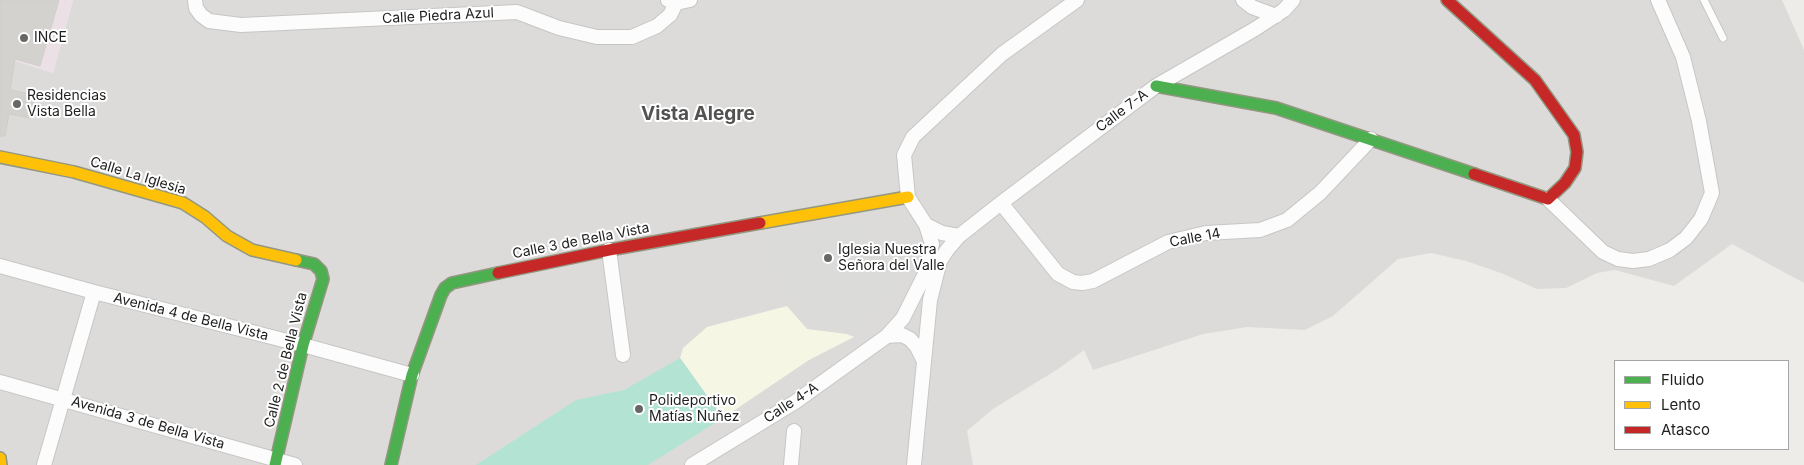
<!DOCTYPE html>
<html>
<head>
<meta charset="utf-8">
<style>
  body { margin:0 }
  #map { position:relative; width:1804px; height:465px; overflow:hidden; background:#edece8; font-family:Inter,sans-serif }
  canvas { display:block }
  .legend { position:absolute; left:1614px; top:360px; width:175px; height:90px; box-sizing:border-box; background:#fff; border:1px solid #a5a5a5; margin:0; padding:6px 9px; list-style:none; font-size:15px; color:#1f1f1f }
  .legend li { display:flex; align-items:center; gap:10px; height:25px }
  .legend b { width:25px; border:1px solid #a5a5a5 }
</style>
</head>
<body>
<div id="map">
<canvas width="1804" height="465"></canvas>
<ul class="legend">
<li><b style="height:6px;background:#4caf50"></b>Fluido</li>
<li><b style="height:6px;background:#ffc107"></b>Lento</li>
<li><b style="height:6px;background:#c62828"></b>Atasco</li>
</ul>
</div>
<script>
const ctx = document.querySelector('canvas').getContext('2d');
ctx.lineJoin = 'round';
function fill(path, color) { ctx.fillStyle = color; ctx.fill(path, 'evenodd'); }
const toPath = rows => new Path2D(rows.map(r => 'M' + r).join(''));
function strokePath(path, color, width, dash) { ctx.strokeStyle = color; ctx.lineWidth = width; ctx.lineCap = dash ? 'butt' : 'round'; ctx.setLineDash(dash || []); ctx.stroke(path); }
function label(font, color, halo, rows, align = 'center') {
  ctx.font = font + ' Inter,sans-serif'; ctx.lineWidth = 4; ctx.setLineDash([]); ctx.textBaseline = 'middle'; ctx.strokeStyle = halo; ctx.fillStyle = color; for (const [text, x, y, turn = 0] of rows) {
    ctx.save(); ctx.translate(x, y); ctx.rotate((+turn || 0) * Math.PI / 180); ctx.textAlign = isNaN(turn) ? turn : align; if (halo) ctx.strokeText(text, 0, 0); ctx.fillText(text, 0, 0); ctx.restore();
  }
}
fill(toPath([
  [73,0,1782,0,1804,50,1804,283,1732,244,1674,286,1615,270,1597,273,1566,288,1537,289,1501,273,1466,261,1431,253,1398,259,1333,316,1305,330,1247,327,1203,334,1093,370,1084,350,1058,369,993,409,967,431,973,465,0,465,0,56,53,73]
]), '#dcdbd9');
fill(toPath([
  [0,0,73,0,53,73,0,56]
]), '#ebe0e6');
fill(toPath([
  [787,306,807,329,847,334,854,337,809,360,723,418,680,358,683,348,707,327]
]), '#f5f6e3');
fill(toPath([
  [862,220,900,283,856,332,810,322,777,280,765,236]
]), '#dbdbd9');
fill(toPath([
  [680,358,723,418,648,465,476,465,576,400,624,390]
]), '#b3e4d3');
const building = toPath([
  [0,0,59,0,40,66,15,59,10,90,35,95,31,118,9,114,5,136,0,136,0,0]
]);
fill(building, '#d4d2cf');
strokePath(building, '#d0cec9', 1);
const lane = toPath([
  [1704,0,1723,38]
]);
const street = toPath([
  [195,0,196,8,201,15,209,21,241,25,517,12,559,28,597,37,632,37,657,26,670,15,676,3],
  [668,0,676,3,690,0],
  [1243,0,1252,7,1276,16],
  [1548,199,1603,252,1618,259,1633,261,1649,259,1670,250,1686,238,1701,219,1712,193,1699,121,1683,57,1658,0],
  [1001,203,1058,274,1073,282,1082,283,1093,281,1168,242,1206,233,1260,230,1287,220,1320,193,1371,139],
  [959,236,942,233,926,225,908,197,904,155,913,137,1002,54,1077,0],
  [609,250,623,355],
  [0,266,94,292,303,345,412,375],
  [887,336,902,335,910,339,917,347,924,361],
  [0,382,295,465],
  [44,465,94,292],
  [692,465,795,402,887,336,903,318,924,276,932,244,926,225],
  [791,465,794,431],
  [914,465,930,300,940,261,947,250,959,236,1001,203,1156,86,1255,29,1284,10,1293,0]
]);
const fast = toPath([
  [1156,86,1276,108,1474,174],
  [275,465,303,345,323,279,321,271,314,264,296,260],
  [391,465,412,375,441,295,445,288,452,283,498,273]
]);
const slow = toPath([
  [0,157,74,172,183,203,205,217,227,236,252,250,296,260],
  [760,223,908,197],
  [0,458,1,465]
]);
const jam = toPath([
  [1447,0,1535,80,1574,135,1577,152,1575,168,1565,183,1548,199,1474,174],
  [498,273,609,250,760,223]
]);
strokePath(lane, '#c6c6c4', 9);
strokePath(street, '#c6c6c4', 16);
strokePath(fast, '#939780', 14);
strokePath(slow, '#939780', 14);
strokePath(jam, '#939780', 14);
strokePath(lane, '#fcfcfc', 7);
strokePath(street, '#fcfcfc', 14);
strokePath(fast, '#4caf50', 11);
strokePath(slow, '#ffc107', 11);
strokePath(jam, '#c62828', 11);
for (const [x, y, r, color] of [
  [24,38,5,"#676765"],
  [17,104,5,"#676765"],
  [828,258,5,"#676765"],
  [639,409,5,"#676765"]
]) { const dot = new Path2D(); dot.arc(x, y, r, 0, 2 * Math.PI); ctx.fillStyle = color; ctx.fill(dot); strokePath(dot, '#fff', 2); }
label('14px', '#1f1f1f', '#fff', [
  ["Calle Piedra Azul",438,16,-3],
  ["Calle 7-A",1122,111,-37],
  ["Calle La Iglesia",138,176,17],
  ["Calle 14",1195,238,-11],
  ["Calle 3 de Bella Vista",581,241,-11],
  ["Avenida 4 de Bella Vista",191,317,14],
  ["Calle 2 de Bella Vista",286,360,-76],
  ["Calle 4-A",791,403,-33],
  ["Avenida 3 de Bella Vista",148,423,16]
]);
label('14px', '#1f1f1f', '#fff', [
  ["INCE",34,38],
  ["Residencias",27,96],
  ["Vista Bella",27,112],
  ["Iglesia Nuestra",838,250],
  ["Señora del Valle",838,266],
  ["Polideportivo",649,401],
  ["Matías Nuñez",649,417]
], 'left');
label('bold 19px', '#525252', '#fff', [
  ["Vista Alegre",698,114]
]);
</script>
</body>
</html>
